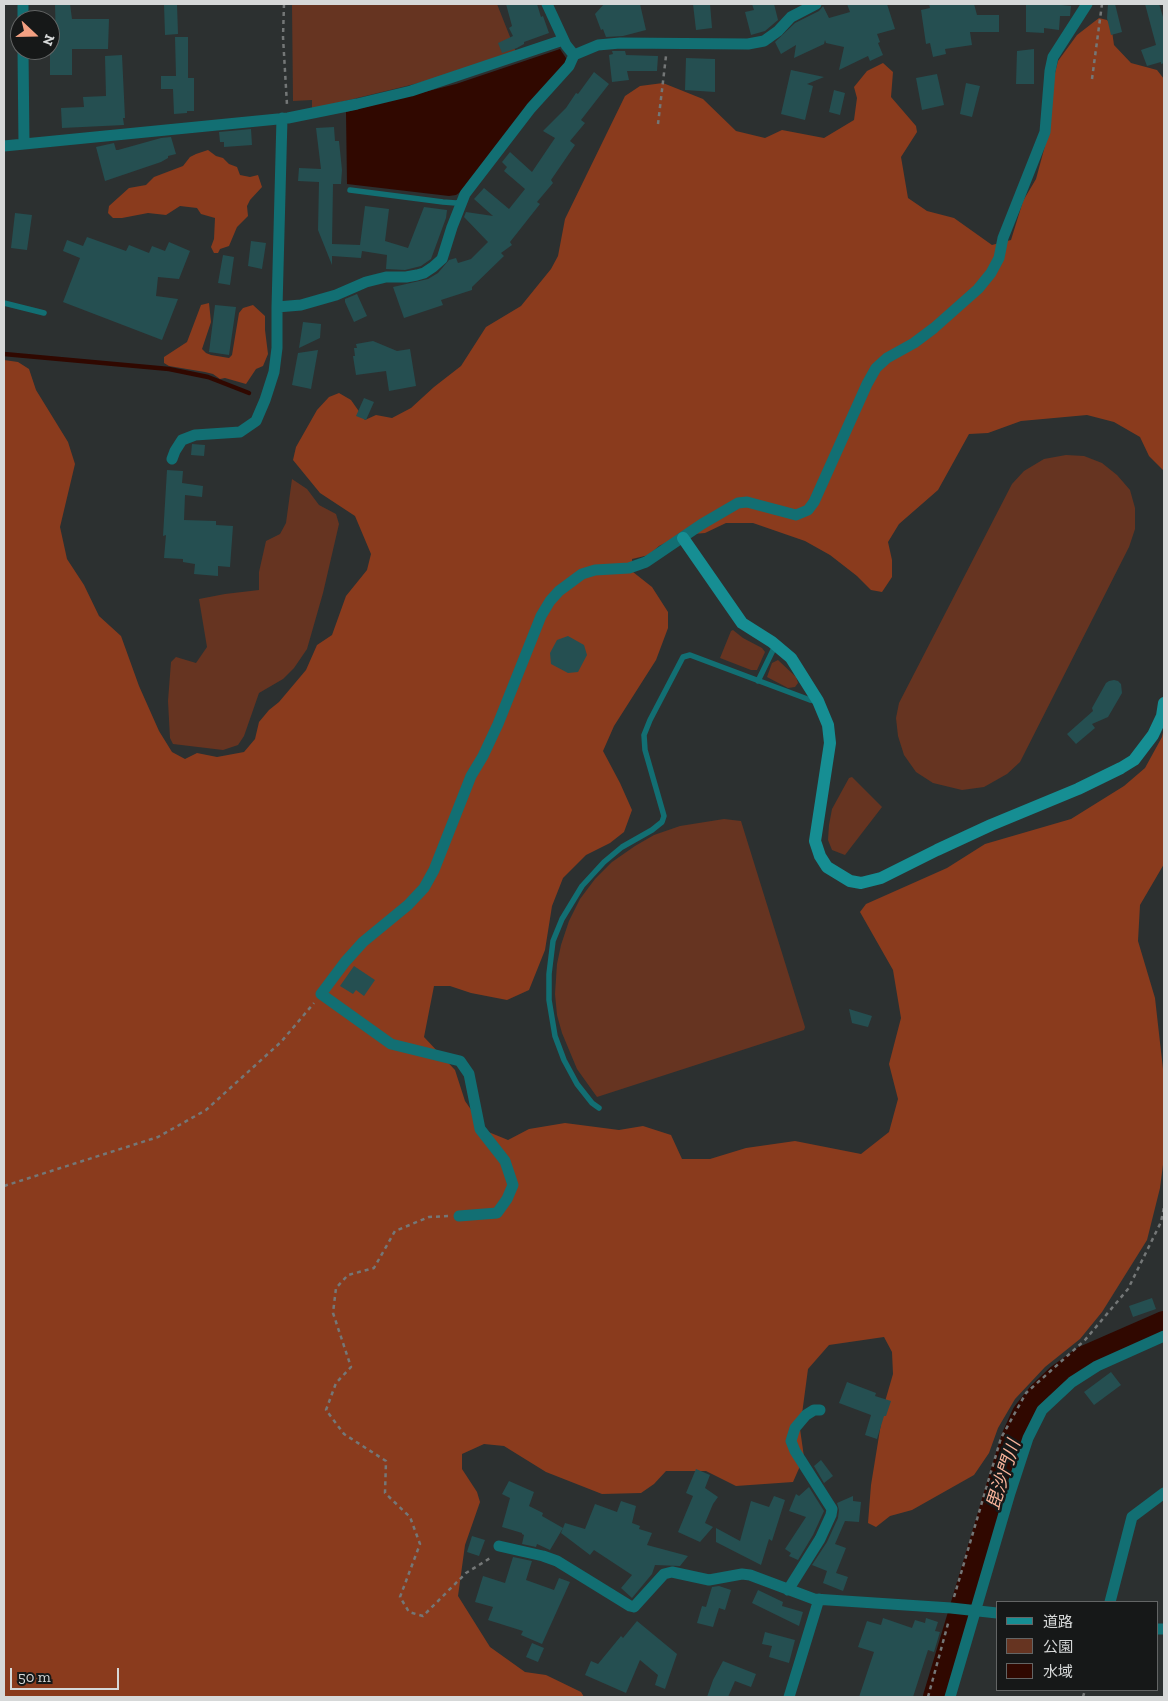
<!DOCTYPE html>
<html>
<head>
<meta charset="utf-8">
<style>
  body { margin:0 }
  #map { position:relative; width:1168px; height:1701px; overflow:hidden; background:#2c3030; font-family:"Zilla Slab","Noto Sans JP",serif }
  canvas { display:block }
  .frame { position:absolute; inset:0; border:5px solid #d6d8d8; pointer-events:none }
  .legend { position:absolute; left:996px; top:1601px; width:162px; height:90px; box-sizing:border-box; background:#161818; border:1px solid #636565; margin:0; padding:6px 9px; list-style:none; font-size:15px; color:#d6d8d8 }
  .legend li { display:flex; align-items:center; gap:10px; height:25px }
  .legend b { width:25px; border:1px solid #636565 }
  .north { position:absolute; left:10px; top:10px; width:50px; height:50px; box-sizing:border-box; background:#161818; border:1px solid #636565; border-radius:50%; rotate:111deg; font-size:14px; font-weight:700; line-height:20px; text-align:center; color:#d6d8d8 }
  .north::after { content:''; display:block; margin:auto; width:18px; height:22px; background:#f3a082; clip-path:polygon(50% 0,100% 100%,50% 72%,0 100%) }
  .scale { position:absolute; left:10px; top:1668px; width:109px; height:22px; box-sizing:border-box; border:2px solid #d6d8d8; border-top:0; padding-left:6px; font-size:15px; line-height:18px; white-space:nowrap; color:#d6d8d8; -webkit-text-stroke:4px #161818; paint-order:stroke }
</style>
</head>
<body>
<div id="map">
<canvas width="1168" height="1701"></canvas>
<div class="frame"></div>
<ul class="legend">
<li><b style="height:6px;background:#168e93"></b>道路</li>
<li><b style="height:14px;background:#663421"></b>公園</li>
<li><b style="height:14px;background:#300800"></b>水域</li>
</ul>
<div class="north">N</div>
<div class="scale">50 m</div>
</div>
<script>
const ctx = document.querySelector('canvas').getContext('2d');
ctx.lineJoin = 'round';
function fill(path, color) { ctx.fillStyle = color; ctx.fill(path, 'evenodd'); }
const toPath = rows => new Path2D(rows.map(r => 'M' + r).join(''));
function strokePath(path, color, width, dash) { ctx.strokeStyle = color; ctx.lineWidth = width; ctx.lineCap = dash ? 'butt' : 'round'; ctx.setLineDash(dash || []); ctx.stroke(path); }
function label(font, color, halo, rows, align = 'center') {
  ctx.font = font + ' "Zilla Slab","Noto Sans JP",serif'; ctx.lineWidth = 5; ctx.setLineDash([]); ctx.textBaseline = 'middle'; ctx.strokeStyle = halo; ctx.fillStyle = color; for (const [text, x, y, turn = 0] of rows) {
    ctx.save(); ctx.translate(x, y); ctx.rotate((+turn || 0) * Math.PI / 180); ctx.textAlign = isNaN(turn) ? turn : align; if (halo) ctx.strokeText(text, 0, 0); ctx.fillText(text, 0, 0); ctx.restore();
  }
}
fill(toPath([
  [292,4,497,4,516,52,431,80,312,109,312,100,293,101],
  [1066,455,1084,456,1102,463,1117,475,1130,490,1135,508,1135,529,1129,547,1020,762,1007,774,984,787,962,790,933,783,916,772,904,755,898,736,896,718,899,703,1012,484,1024,471,1044,459],
  [292,479,307,489,319,505,336,514,339,524,323,593,307,649,294,668,283,679,259,693,244,736,238,745,223,750,173,744,170,738,168,701,171,662,176,657,196,663,207,647,199,599,225,594,259,590,259,572,266,541,280,534,286,523],
  [733,630,743,638,762,648,765,652,757,670,751,670,720,658,731,631],
  [778,660,796,677,798,683,795,687,788,688,767,677,772,663],
  [852,777,882,807,845,855,832,850,828,840,829,825,832,809,849,778],
  [724,819,741,821,805,1027,804,1030,597,1097,577,1069,562,1033,557,1015,555,994,557,964,561,945,569,921,580,899,595,879,612,862,635,846,654,835,680,826]
]), '#663421');
fill(toPath([
  [1099,18,1107,20,1111,24,1114,45,1131,63,1157,70,1164,79,1164,471,1149,456,1140,437,1114,422,1087,415,1021,421,988,433,969,434,938,490,899,524,888,542,892,560,892,577,882,592,871,590,857,576,830,555,805,541,753,523,726,523,705,533,682,535,659,546,649,555,632,559,633,572,652,587,668,612,668,628,656,660,614,726,603,751,620,783,632,810,624,832,610,843,586,855,563,878,552,906,545,950,529,990,507,1000,471,993,450,986,434,986,424,1037,455,1070,465,1101,486,1131,508,1140,529,1129,565,1123,619,1130,643,1126,671,1135,682,1159,710,1159,746,1148,795,1141,861,1154,889,1132,898,1099,889,1064,901,1018,893,970,860,912,866,904,947,868,985,844,1071,819,1124,786,1145,768,1162,737,1164,728,1164,864,1140,905,1138,941,1155,998,1164,1078,1164,1157,1160,1188,1147,1240,1102,1312,1080,1339,1045,1367,1015,1399,998,1428,989,1453,974,1475,912,1510,890,1516,876,1527,868,1523,871,1485,884,1405,893,1374,892,1352,884,1337,829,1345,808,1369,800,1429,804,1457,793,1482,736,1486,706,1471,666,1471,654,1484,641,1493,602,1494,546,1472,504,1446,484,1444,462,1454,462,1469,477,1492,480,1502,465,1545,458,1596,490,1647,525,1672,546,1675,581,1692,584,1697,4,1697,4,360,18,362,29,369,36,390,68,442,75,464,60,527,67,559,84,585,99,616,121,636,139,686,159,731,172,752,185,759,197,753,217,757,244,752,255,739,259,722,269,710,279,702,306,670,317,645,332,635,346,596,367,570,371,554,355,516,320,493,293,460,296,447,317,410,329,397,339,393,351,400,365,420,376,415,392,418,411,408,434,387,461,366,486,327,521,306,551,269,558,256,565,219,625,96,640,86,663,83,703,99,736,131,765,138,782,130,824,138,854,120,857,98,854,87,867,71,883,63,893,72,891,97,916,126,917,132,901,157,908,198,927,211,954,218,992,245,1011,240,1023,201,1036,179,1049,131,1053,81,1058,61,1077,35],
  [208,150,216,156,223,158,229,164,237,167,240,175,250,177,258,175,262,187,250,200,247,206,248,216,237,227,229,246,220,249,218,253,214,253,211,247,214,239,215,218,201,214,197,208,180,206,166,215,148,213,122,218,113,218,108,213,109,206,129,188,146,185,154,177,183,166,190,157,196,154],
  [209,303,211,322,202,349,206,353,211,355,229,358,232,355,239,313,243,308,253,305,265,316,265,330,268,354,263,366,256,369,246,384,225,378,220,379,213,374,205,372,169,366,164,363,164,357,187,342,201,305]
]), '#8a3b1d');
fill(toPath([
  [560,49,568,61,462,191,456,195,449,196,347,184,346,112,456,84]
]), '#300800');
strokePath(toPath([
  [4,354,169,369,208,377,249,393]
]), '#300800', 4.5);
strokePath(toPath([
  [936,1697,1006,1464,1015,1436,1025,1414,1040,1395,1059,1377,1084,1359,1164,1324]
]), '#300800', 26);
fill(toPath([
  [55,4,70,4,72,19,109,19,108,49,72,49,72,75,50,75,50,44,56,44],
  [164,4,177,4,178,34,165,35],
  [506,4,537,4,541,17,543,16,549,33,524,42,524,44,517,48,502,53,498,43,513,36,509,28,512,26],
  [604,4,640,4,646,30,623,36,606,37,603,29,601,30,595,14],
  [693,4,710,4,712,28,696,30],
  [752,4,774,4,778,20,765,31,751,35,745,12,754,10],
  [847,4,887,4,895,29,877,34,880,42,878,43,883,55,870,61,868,56,839,70,844,47,826,43,825,40,824,44,794,58,796,45,781,54,775,42,795,23,819,11,823,6,829,18,850,12],
  [929,4,974,4,977,15,999,15,999,32,970,32,972,45,945,49,946,54,933,57,930,43,926,44,921,10,930,8],
  [1026,4,1052,4,1071,6,1070,16,1060,16,1059,30,1044,28,1044,33,1026,32],
  [1108,4,1115,4,1122,32,1111,35,1107,18],
  [1145,4,1159,4,1164,20,1164,63,1161,64,1161,62,1147,66,1141,50,1156,45],
  [175,37,188,37,188,78,194,78,194,111,187,111,187,113,174,114,173,89,161,89,161,76,176,76],
  [1034,49,1034,84,1016,84,1017,51],
  [612,51,625,51,626,55,658,56,657,71,627,71,629,80,612,82,609,55,613,54],
  [122,55,125,118,123,118,124,125,62,128,61,108,84,107,83,97,106,96,105,56],
  [686,58,715,59,715,92,685,90],
  [791,70,824,77,807,84,813,86,805,120,781,114],
  [594,72,609,84,581,120,585,123,570,141,575,145,551,180,553,183,537,202,540,204,510,242,512,245,501,253,504,256,472,287,472,290,441,300,443,305,404,318,393,287,428,279,438,273,449,260,456,258,458,263,471,259,488,242,464,217,466,212,493,216,474,199,484,188,509,209,525,189,504,171,507,167,502,162,510,152,532,172,555,138,543,131,566,108,576,93,578,94],
  [937,74,944,105,922,110,916,78],
  [966,83,980,86,972,117,960,114],
  [834,90,845,93,840,115,829,112],
  [334,127,335,141,339,141,342,170,341,184,333,184,332,244,360,245,365,206,389,209,385,241,408,248,424,207,447,210,446,218,431,259,421,266,405,270,386,269,387,255,362,251,361,258,332,256,332,265,318,230,319,182,298,181,299,168,321,169,316,128],
  [251,129,252,145,224,147,224,142,220,142,219,132],
  [171,137,176,154,168,156,168,158,161,162,105,181,96,147,114,143,116,150,118,150,161,138],
  [15,213,32,215,27,250,11,248],
  [87,237,126,251,129,245,149,253,152,246,165,251,169,242,190,251,179,279,158,277,156,296,178,299,162,340,63,302,80,258,63,251,67,240,83,246],
  [251,241,266,243,262,269,248,266],
  [223,255,234,257,230,285,218,283],
  [357,294,367,316,354,322,345,302,345,299],
  [215,305,236,307,229,355,209,352],
  [303,322,321,324,320,338,299,348],
  [373,341,397,351,410,349,416,386,389,391,386,371,356,375,353,356,355,356,354,348,357,348,356,344],
  [318,350,311,389,292,385,298,353],
  [364,398,374,402,366,420,356,416],
  [192,444,205,445,204,456,191,455],
  [167,470,183,471,182,483,203,486,202,497,185,495,184,520,216,521,216,525,233,526,230,567,218,566,218,576,194,574,195,564,183,562,183,559,164,558,166,535,163,536],
  [568,636,584,645,587,655,578,672,568,673,551,664,550,653,557,640],
  [1114,680,1118,681,1121,684,1122,693,1108,717,1092,724,1095,728,1076,744,1067,734,1093,711,1092,708,1106,683,1109,681],
  [354,966,375,980,364,996,356,990,353,994,340,986],
  [849,1009,872,1016,868,1027,852,1023],
  [1152,1298,1156,1309,1133,1317,1129,1306],
  [1111,1372,1121,1385,1094,1405,1084,1392],
  [847,1382,876,1393,875,1396,891,1401,886,1416,884,1416,877,1439,865,1435,871,1415,839,1403],
  [821,1460,833,1476,824,1483,814,1466],
  [696,1469,710,1475,705,1488,718,1497,713,1504,705,1523,713,1527,700,1542,678,1532,693,1496,686,1493],
  [509,1481,534,1492,529,1506,543,1513,542,1516,563,1528,550,1550,537,1544,536,1547,522,1544,524,1535,522,1534,522,1533,502,1527,510,1498,502,1494],
  [809,1487,824,1511,813,1535,798,1560,789,1556,791,1553,785,1549,806,1517,789,1511,796,1494,799,1496],
  [774,1496,785,1500,772,1541,769,1539,761,1565,716,1542,716,1528,740,1541,751,1501,769,1507],
  [853,1496,853,1501,861,1502,859,1522,845,1521,835,1544,846,1548,836,1573,848,1577,843,1591,823,1583,827,1571,812,1565,827,1542,838,1518,839,1510,837,1503],
  [621,1501,636,1506,632,1523,640,1526,639,1529,652,1533,647,1545,688,1556,680,1566,655,1565,652,1574,632,1598,621,1588,632,1575,594,1550,590,1555,561,1533,565,1523,585,1529,595,1504,617,1512],
  [472,1536,485,1540,479,1556,467,1552],
  [513,1557,532,1561,526,1580,554,1590,559,1578,570,1582,542,1644,521,1635,523,1631,488,1620,493,1607,475,1602,483,1576,505,1583],
  [719,1586,731,1590,725,1610,719,1608,713,1627,697,1623,702,1606,706,1607,712,1587],
  [758,1590,783,1602,782,1606,803,1612,799,1626,752,1603],
  [883,1618,912,1628,915,1620,925,1623,926,1618,938,1622,935,1631,940,1632,934,1652,928,1650,913,1697,859,1697,874,1652,858,1647,867,1621,881,1625],
  [637,1621,677,1654,665,1689,655,1685,658,1675,640,1660,626,1693,585,1675,591,1661,598,1664,621,1636,623,1638],
  [765,1632,795,1640,789,1663,769,1657,772,1646,762,1644],
  [532,1643,544,1648,538,1662,526,1657],
  [723,1661,756,1674,751,1687,735,1681,728,1697,707,1697,713,1680]
]), '#254f51');
strokePath(toPath([
  [284,4,283,37,287,105],
  [1092,79,1102,4],
  [658,124,666,56],
  [4,1186,158,1137,206,1110,281,1042,314,1003],
  [448,1216,429,1217,395,1231,374,1268,348,1275,336,1288,333,1313,351,1367,336,1383,326,1410,344,1434,386,1461,385,1493,410,1517,420,1544,400,1597,409,1612,423,1616,466,1573,492,1557],
  [954,1597,1001,1438,1026,1393,1085,1340,1128,1289,1161,1222,1164,1207],
  [928,1697,949,1620],
  [1083,1697,1085,1690]
]), '#747777', 2.5, [4, 4]);
strokePath(toPath([
  [350,190,443,202,456,203,462,201],
  [4,303,44,313],
  [758,681,776,644],
  [599,1108,592,1103,577,1084,564,1060,555,1036,549,1000,549,974,553,941,562,919,582,886,604,862,622,847,652,830,662,822,664,816,645,750,644,735,650,720,683,657,690,655,810,700,816,701]
]), '#126f73', 5.5);
strokePath(toPath([
  [23,4,23,20],
  [547,4,566,45,574,55],
  [23,50,24,144],
  [282,118,277,307,301,305,336,295,366,282,386,277,406,277,417,275,424,273,433,267,442,259,452,227,465,194,531,108,569,66,574,55,598,45,620,43,748,44,764,41,778,31,791,17,816,4],
  [4,146,288,118,357,104,411,91,563,40],
  [172,459,175,451,182,440,195,435,240,432,256,421,265,400,274,372,277,348,277,307],
  [459,1216,497,1213,507,1199,513,1185,505,1161,480,1129,469,1074,460,1061,391,1044,321,994,345,962,363,942,408,905,424,888,434,870,471,776,483,756,498,724,541,616,550,601,559,591,582,574,595,570,629,568,646,562,702,524,738,503,747,502,796,515,808,510,814,502,867,384,876,368,887,358,914,343,934,328,978,289,991,273,999,258,1003,238,1045,132,1050,71,1053,57,1087,4],
  [499,1546,543,1556,557,1561,630,1606,634,1607,664,1574,672,1572,709,1580,742,1574,750,1575,814,1599,951,1608,997,1613],
  [788,1590,820,1539,831,1515,832,1509,795,1451,791,1441,795,1428,806,1415,814,1410,820,1410],
  [1110,1602,1132,1517,1164,1493],
  [1157,1629,1164,1629],
  [789,1697,819,1599],
  [950,1697,1010,1493,1028,1438,1042,1410,1072,1382,1097,1366,1164,1336]
]), '#126f73', 11);
strokePath(toPath([
  [683,538,742,623,772,642,791,658,818,701,828,725,830,743,815,841,820,856,827,867,850,881,861,883,881,878,937,850,991,825,1078,789,1121,768,1134,760,1153,735,1162,716,1164,703]
]), '#168e93', 12);
label('italic 18px', '#f8b39a', '#161818', [
  ["毘沙門川",1004,1475,-72]
]);
</script>
</body>
</html>
